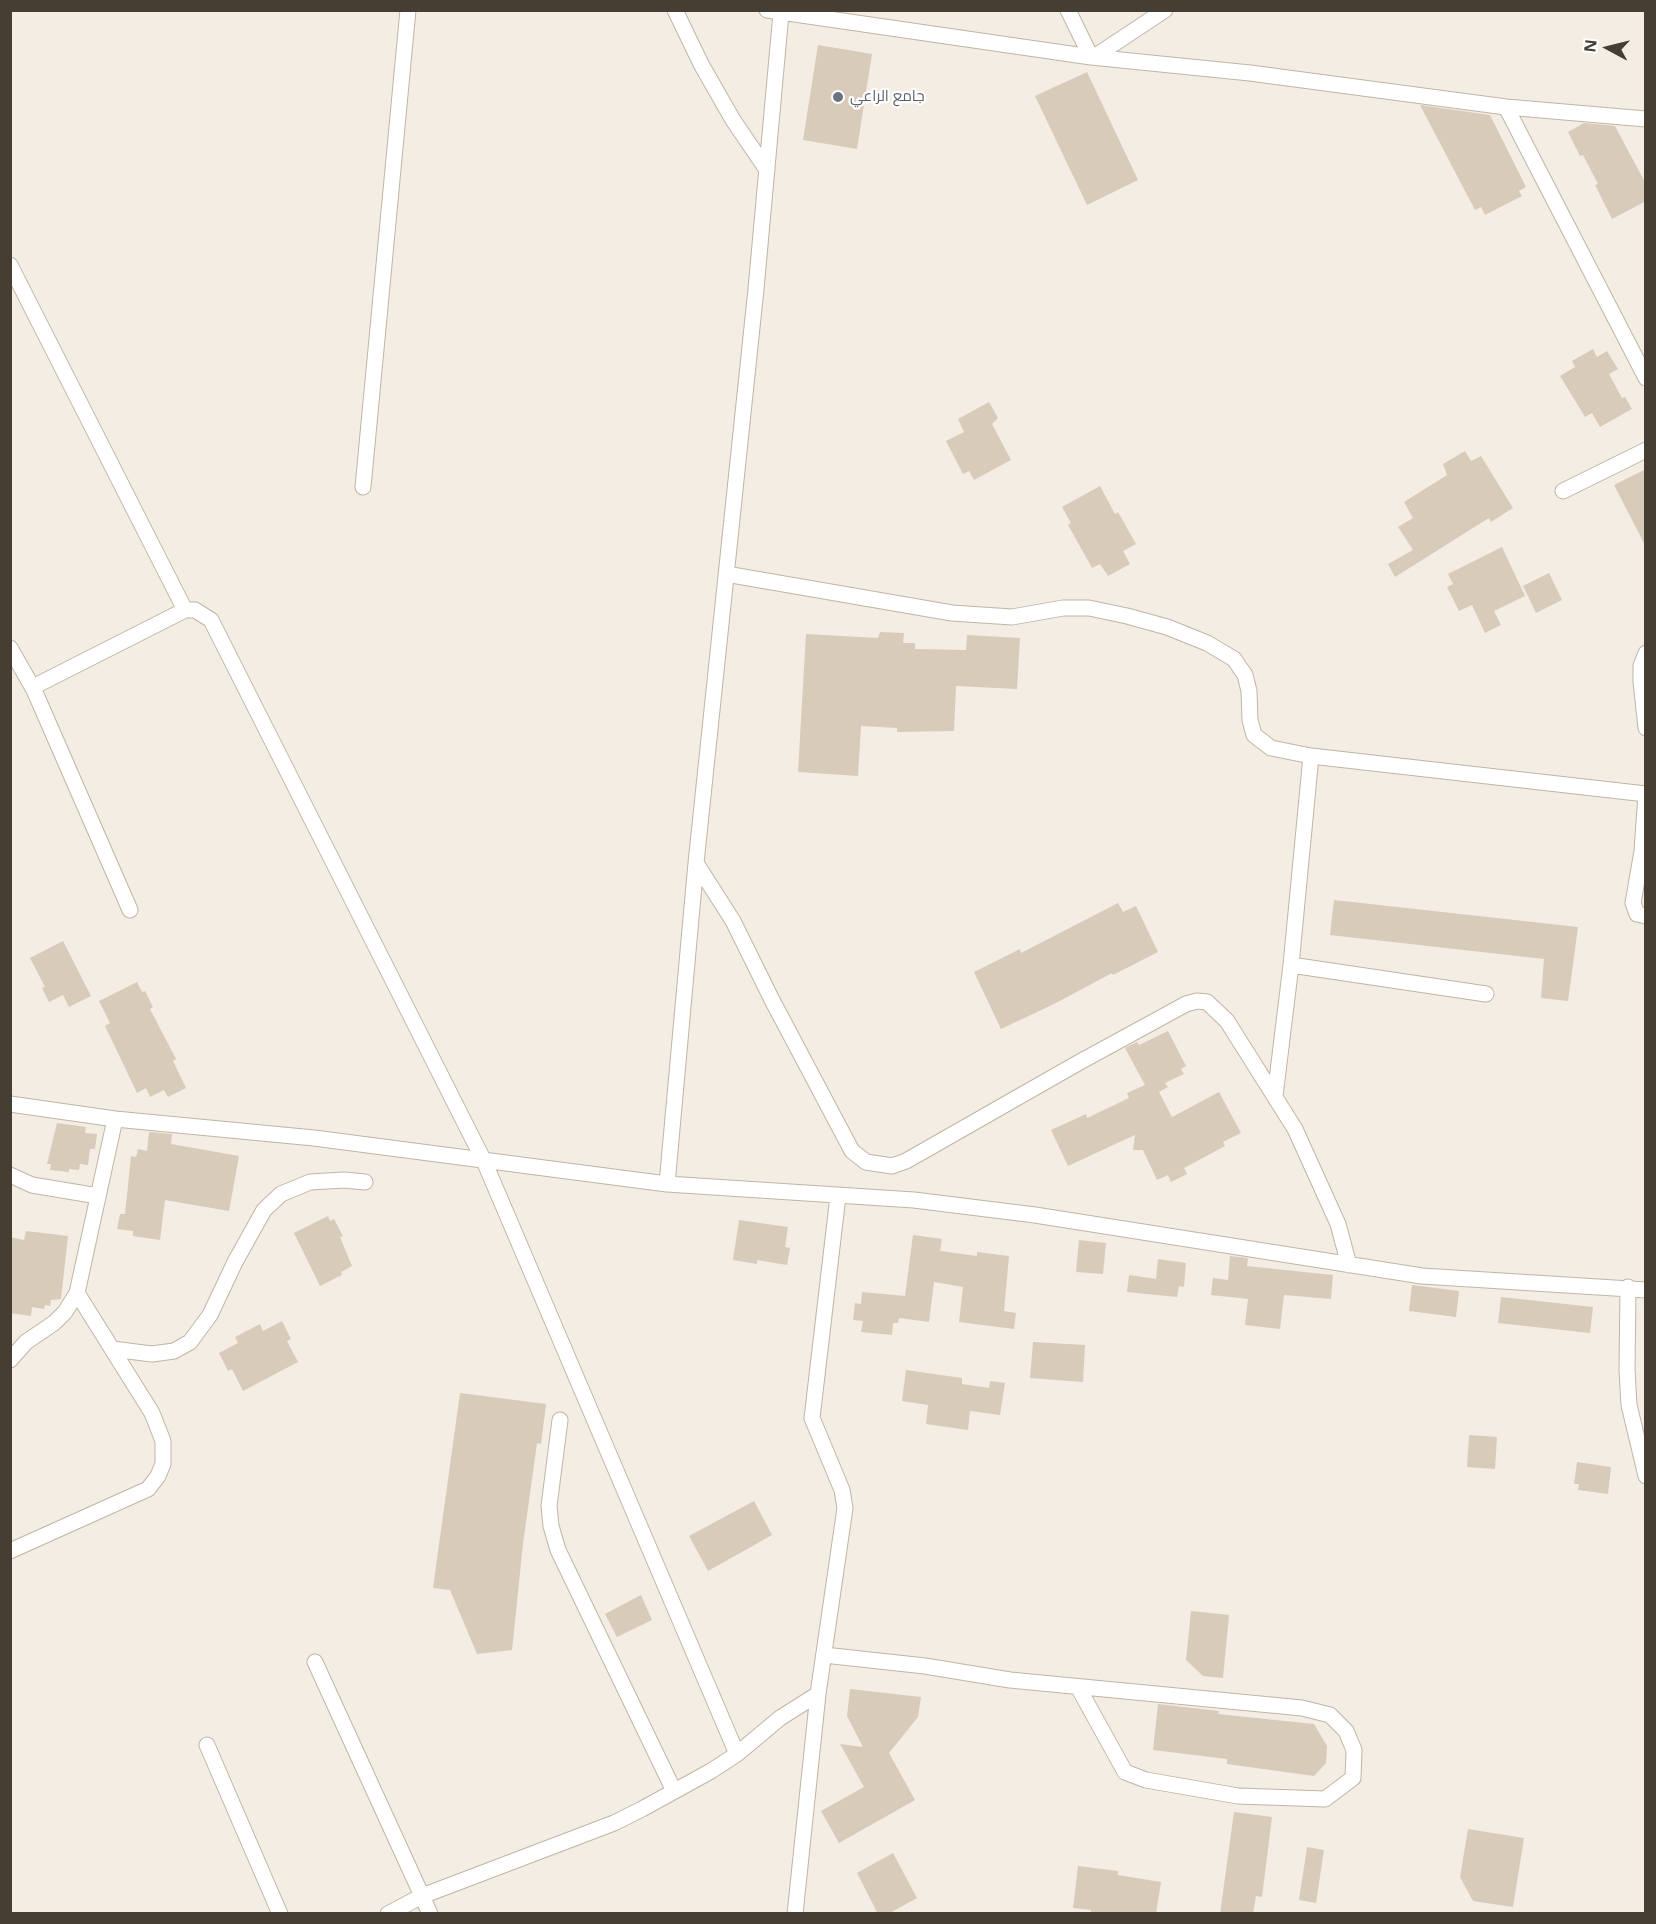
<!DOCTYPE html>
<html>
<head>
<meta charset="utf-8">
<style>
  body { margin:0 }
  #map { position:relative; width:1656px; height:1924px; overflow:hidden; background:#f3ede3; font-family:"Noto Sans",sans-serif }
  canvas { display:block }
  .frame { position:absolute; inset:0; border:12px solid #463d33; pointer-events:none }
  .north { position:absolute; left:1578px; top:18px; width:60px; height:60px; -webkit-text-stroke:4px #fff; paint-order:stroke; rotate:277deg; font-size:16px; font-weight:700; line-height:24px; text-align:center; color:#463d33 }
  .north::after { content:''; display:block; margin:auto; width:21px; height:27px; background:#463d33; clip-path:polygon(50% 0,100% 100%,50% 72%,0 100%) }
</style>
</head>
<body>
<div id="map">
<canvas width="1656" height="1924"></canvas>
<div class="frame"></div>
<div class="north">N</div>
</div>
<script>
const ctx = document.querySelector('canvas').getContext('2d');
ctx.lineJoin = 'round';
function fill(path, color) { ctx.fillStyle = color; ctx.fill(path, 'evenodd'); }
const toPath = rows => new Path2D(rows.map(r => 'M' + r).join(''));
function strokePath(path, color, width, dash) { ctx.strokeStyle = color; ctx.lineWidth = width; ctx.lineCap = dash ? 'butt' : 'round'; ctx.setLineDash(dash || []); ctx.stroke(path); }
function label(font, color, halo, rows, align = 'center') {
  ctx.font = font + ' "Noto Sans",Cairo,sans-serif'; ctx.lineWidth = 4.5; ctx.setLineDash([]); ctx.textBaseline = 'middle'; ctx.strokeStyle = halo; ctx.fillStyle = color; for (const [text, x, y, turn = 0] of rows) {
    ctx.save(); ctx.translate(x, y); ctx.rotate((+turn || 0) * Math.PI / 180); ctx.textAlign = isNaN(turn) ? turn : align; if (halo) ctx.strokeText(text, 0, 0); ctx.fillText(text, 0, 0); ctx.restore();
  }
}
fill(toPath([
  [818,45,872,54,857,149,803,140],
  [1087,72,1138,180,1087,205,1035,96],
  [1420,105,1490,115,1526,187,1519,191,1522,196,1485,215,1481,207,1475,210],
  [1584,123,1615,126,1646,184,1646,201,1612,219,1595,185,1598,184,1583,155,1580,156,1568,132],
  [1593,349,1597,357,1607,351,1618,369,1609,374,1622,398,1625,397,1632,409,1600,427,1592,413,1585,417,1560,376,1575,367,1572,361],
  [989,402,998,418,992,424,1011,460,974,480,969,471,963,474,946,441,964,432,958,419],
  [1465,451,1471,461,1481,456,1513,508,1491,522,1489,518,1395,577,1388,564,1413,550,1398,527,1413,518,1404,502,1447,475,1443,464],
  [1646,469,1646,547,1614,485],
  [1100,486,1115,514,1118,512,1136,544,1123,551,1130,564,1108,576,1100,564,1092,568,1068,525,1071,523,1062,507],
  [1502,547,1525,596,1494,611,1501,625,1485,633,1472,605,1459,611,1447,587,1453,584,1448,574],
  [1549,573,1562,600,1536,613,1523,586],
  [880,632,904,633,903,643,915,643,915,649,966,650,967,635,1020,638,1017,689,956,686,954,731,897,732,897,728,861,726,858,776,798,772,806,634,878,638],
  [1334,900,1578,927,1568,1001,1541,998,1544,959,1330,935],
  [1118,903,1123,912,1136,906,1158,952,1113,975,1112,973,1054,1004,1001,1029,974,972,1020,949,1021,953],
  [63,941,91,996,69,1007,63,995,49,1002,42,988,45,987,30,958],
  [137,982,142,992,145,991,153,1007,150,1009,176,1059,173,1061,186,1088,168,1097,164,1090,150,1097,146,1088,137,1093,105,1026,110,1023,99,1001],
  [1168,1031,1186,1066,1181,1069,1184,1074,1165,1083,1168,1087,1159,1092,1172,1117,1219,1092,1241,1133,1223,1142,1225,1146,1184,1168,1187,1174,1171,1182,1168,1175,1157,1180,1143,1150,1133,1150,1135,1135,1068,1166,1051,1130,1086,1114,1087,1118,1129,1098,1127,1093,1145,1085,1125,1048,1137,1042,1139,1045],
  [57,1123,86,1127,85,1133,97,1134,95,1149,90,1149,88,1165,80,1164,79,1170,69,1169,69,1172,50,1170,51,1164,47,1164],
  [149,1132,172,1134,171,1144,239,1156,229,1211,165,1200,160,1240,133,1236,133,1231,117,1229,120,1214,125,1214,131,1156,136,1157,138,1149,147,1151],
  [328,1216,330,1221,334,1219,343,1236,340,1237,352,1266,341,1272,342,1275,320,1286,294,1233],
  [739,1220,788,1227,785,1247,790,1248,787,1265,757,1260,757,1264,733,1260],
  [26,1231,68,1236,61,1299,51,1300,50,1306,45,1305,44,1309,32,1307,31,1316,10,1313,10,1237,24,1240],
  [913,1235,942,1239,940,1251,977,1256,977,1252,1009,1256,1004,1311,1016,1313,1014,1329,959,1322,963,1287,934,1282,929,1322,899,1318,898,1323,893,1323,892,1335,861,1332,863,1321,853,1320,855,1303,861,1304,862,1292,905,1296],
  [1079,1240,1106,1243,1103,1274,1076,1272],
  [1230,1256,1248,1258,1247,1266,1333,1275,1331,1299,1284,1295,1280,1329,1245,1325,1248,1299,1211,1295,1213,1278,1228,1280],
  [1158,1259,1186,1263,1184,1287,1179,1286,1177,1297,1127,1292,1129,1275,1156,1279],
  [1412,1285,1459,1291,1456,1317,1409,1311],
  [1501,1297,1593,1307,1590,1333,1498,1323],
  [282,1321,291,1339,287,1341,298,1362,243,1391,232,1369,228,1371,219,1353,238,1343,235,1337,260,1324,263,1331],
  [1033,1342,1085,1345,1083,1382,1030,1378],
  [906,1370,962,1378,962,1384,989,1388,990,1381,1005,1383,1000,1415,970,1411,968,1430,926,1424,928,1405,902,1401],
  [460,1393,546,1404,541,1444,537,1443,523,1544,512,1650,477,1654,450,1590,433,1588],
  [1469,1435,1497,1437,1495,1469,1467,1467],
  [1577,1462,1611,1467,1608,1494,1578,1490,1579,1484,1574,1484],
  [754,1501,772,1535,708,1571,689,1536],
  [641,1595,652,1620,617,1637,605,1614],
  [1191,1611,1229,1615,1223,1678,1203,1676,1186,1660],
  [850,1689,921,1697,918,1717,889,1753,915,1800,839,1843,821,1811,864,1787,840,1744,863,1747,847,1716],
  [1158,1704,1219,1711,1218,1714,1314,1724,1327,1746,1326,1763,1314,1776,1227,1764,1227,1759,1153,1750],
  [1234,1812,1272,1817,1262,1897,1256,1896,1253,1914,1220,1914],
  [1468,1829,1524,1838,1513,1907,1473,1901,1460,1877],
  [1307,1847,1324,1850,1316,1903,1299,1900],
  [893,1853,917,1898,888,1914,878,1914,857,1873],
  [1078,1866,1118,1871,1118,1875,1161,1882,1156,1914,1091,1914,1091,1910,1073,1908]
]), '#d9cbba');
const minor = toPath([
  [675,10,701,64,733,120,767,170],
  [767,10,1091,57,1250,73,1506,107,1646,119],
  [1068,10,1091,57],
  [1094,57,1165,10],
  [1506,107,1646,378],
  [10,265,185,610],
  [363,487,408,10],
  [1563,491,1646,450],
  [726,574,952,613,1012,617,1063,608,1089,608,1127,616,1167,627,1207,643,1234,659,1245,675,1249,691,1250,720,1254,735,1271,748,1311,756,1646,794,1642,851,1633,903,1637,914,1646,916],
  [10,648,34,690,130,910],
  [1646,653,1641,666,1641,682,1646,728],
  [33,687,185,610,195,610,211,620,484,1161,737,1754],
  [1311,756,1291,965,1486,994],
  [696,863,733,921,772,1000,852,1151,866,1162,892,1166,906,1161,1078,1063,1186,1004,1197,1001,1207,1002,1227,1021,1295,1129,1338,1224,1349,1265],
  [1275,1096,1291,965],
  [10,1104,115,1119,314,1138,667,1184,914,1200,1035,1215,1422,1276,1646,1290],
  [10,1175,32,1185,98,1196],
  [667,1184,696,863,756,289,781,13],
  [1628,1287,1627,1370,1629,1405,1646,1476],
  [112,1349,152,1354,174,1351,190,1342,210,1315,235,1262,264,1210,281,1194,310,1182,344,1180,365,1182],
  [10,1360,26,1342,54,1323,65,1312,77,1293,115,1119],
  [560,1420,549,1506,551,1526,558,1550,674,1791],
  [10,1551,148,1489,158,1476,163,1464,163,1441,152,1413,77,1293],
  [824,1655,925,1666,1010,1680,1302,1708,1330,1715,1346,1731,1354,1750,1353,1778,1325,1799,1238,1796,1146,1780,1125,1772,1078,1687],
  [315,1662,422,1896,388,1914],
  [207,1745,280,1914],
  [430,1914,422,1896,614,1823,642,1809,711,1771,737,1754,780,1718,818,1694],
  [795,1914,818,1694,845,1508,842,1490,812,1418,838,1196]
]);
strokePath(minor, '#c0b5a5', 17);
strokePath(minor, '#fff', 15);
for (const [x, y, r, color] of [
  [838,97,6,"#6b7280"]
]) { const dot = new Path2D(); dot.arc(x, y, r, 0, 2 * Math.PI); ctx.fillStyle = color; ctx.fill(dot); strokePath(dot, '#fff', 2); }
label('15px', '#5b616d', '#fff', [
  ["جامع الراعي",850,97]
], 'left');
</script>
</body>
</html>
